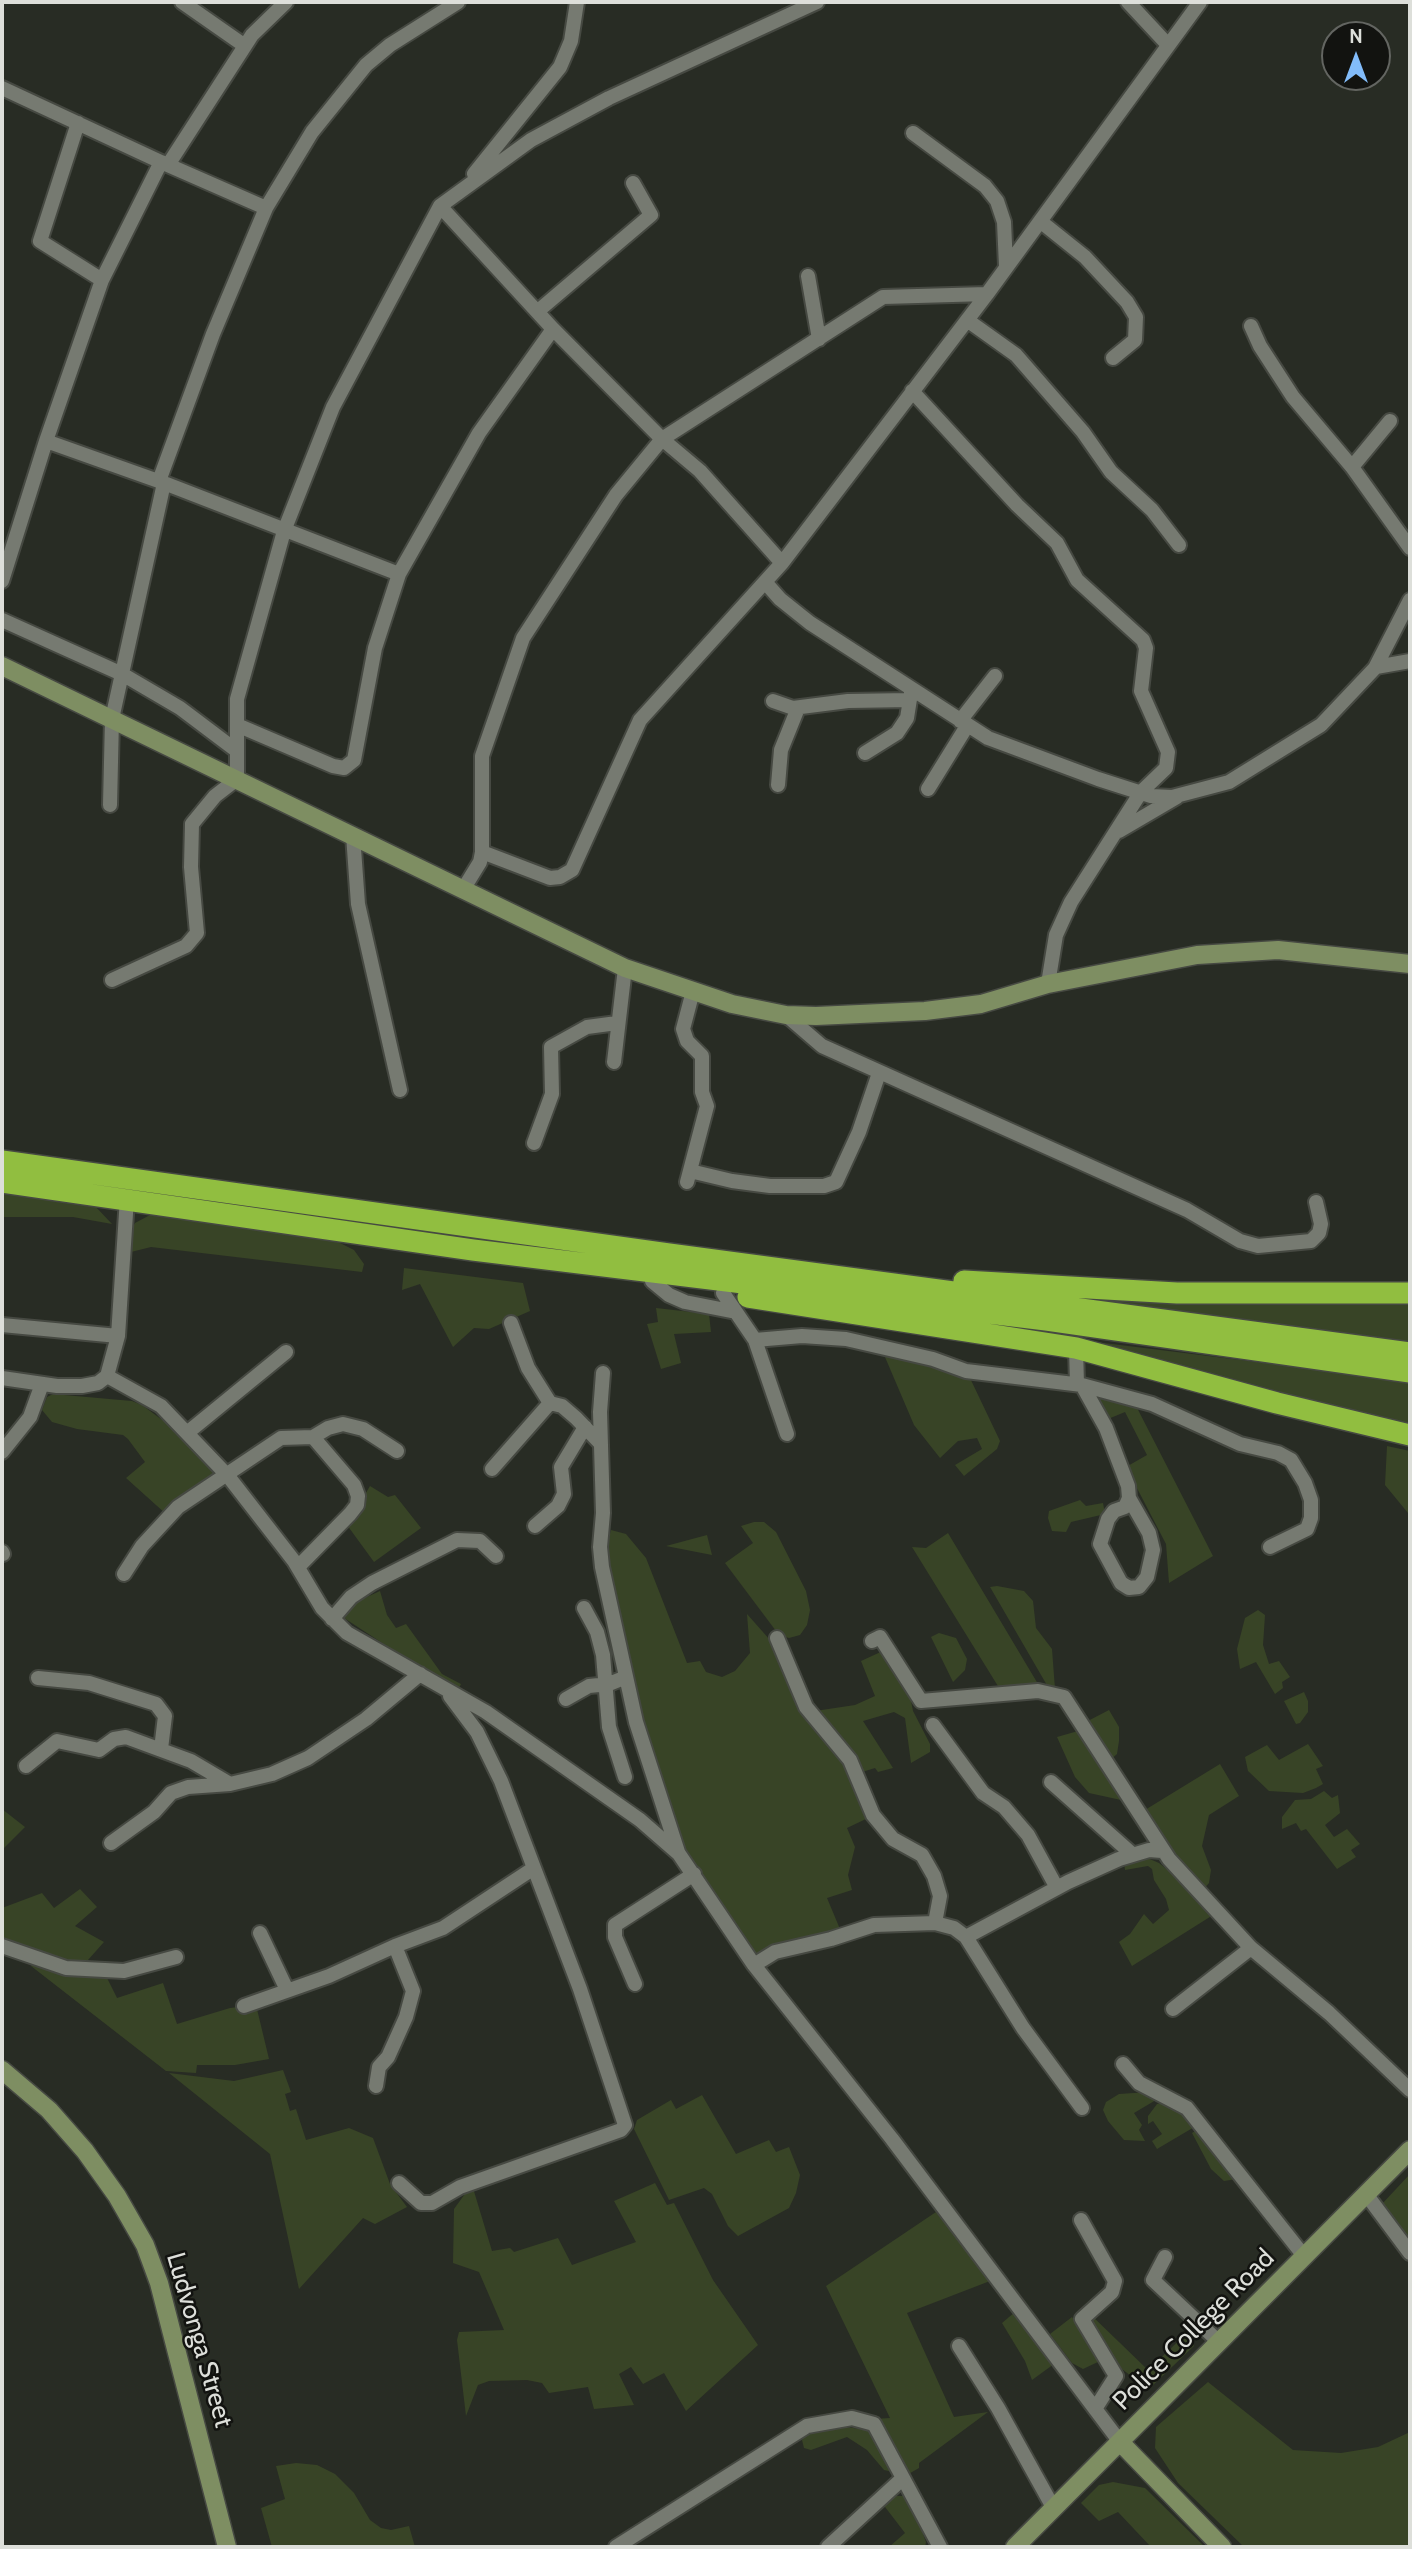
<!DOCTYPE html>
<html>
<head>
<meta charset="utf-8">
<style>
  body { margin:0 }
  #map { position:relative; width:1412px; height:2549px; overflow:hidden; background:#282c24; font-family:Cabin,sans-serif }
  canvas { display:block }
  .frame { position:absolute; inset:0; border:4px solid #dddfda; pointer-events:none }
  .north { position:absolute; left:1321px; top:21px; width:70px; height:70px; box-sizing:border-box; background:#121310; border:2px solid #636561; border-radius:50%; rotate:0deg; font-size:19px; font-weight:700; line-height:28px; text-align:center; color:#dddfda }
  .north::after { content:''; display:block; margin:auto; width:24px; height:32px; background:#82bcfa; clip-path:polygon(50% 0,100% 100%,50% 72%,0 100%) }
</style>
</head>
<body>
<div id="map">
<canvas width="1412" height="2549"></canvas>
<div class="frame"></div>
<div class="north">N</div>
</div>
<script>
const ctx = document.querySelector('canvas').getContext('2d');
ctx.lineJoin = 'round';
function fill(path, color) { ctx.fillStyle = color; ctx.fill(path, 'evenodd'); }
const toPath = rows => new Path2D(rows.map(r => 'M' + r).join(''));
function strokePath(path, color, width, dash) { ctx.strokeStyle = color; ctx.lineWidth = width; ctx.lineCap = dash ? 'butt' : 'round'; ctx.setLineDash(dash || []); ctx.stroke(path); }
function label(font, color, halo, rows, align = 'center') {
  ctx.font = font + ' Cabin,sans-serif'; ctx.lineWidth = 5; ctx.setLineDash([]); ctx.textBaseline = 'middle'; ctx.strokeStyle = halo; ctx.fillStyle = color; for (const [text, x, y, turn = 0] of rows) {
    ctx.save(); ctx.translate(x, y); ctx.rotate((+turn || 0) * Math.PI / 180); ctx.textAlign = isNaN(turn) ? turn : align; if (halo) ctx.strokeText(text, 0, 0); ctx.fillText(text, 0, 0); ctx.restore();
  }
}
fill(toPath([
  [2,1192,95,1206,112,1224,73,1217,2,1217],
  [165,1213,330,1238,354,1250,364,1264,362,1272,151,1247,127,1253,129,1234,135,1223,150,1215],
  [404,1268,523,1283,530,1311,489,1329,474,1328,453,1347,420,1284,402,1290],
  [1106,1299,1410,1301,1410,1343,1107,1303],
  [656,1308,709,1314,711,1332,674,1334,681,1363,661,1369,647,1324,658,1322],
  [1096,1342,1410,1381,1410,1427,1362,1417],
  [882,1350,969,1376,1000,1441,997,1449,964,1476,955,1465,982,1449,977,1438,958,1441,940,1458,914,1425],
  [1089,1389,1133,1400,1213,1556,1169,1583,1166,1544,1126,1467,1147,1455,1125,1412,1108,1419],
  [53,1394,132,1401,142,1405,169,1425,219,1476,194,1488,166,1514,126,1478,145,1462,128,1439,123,1435,77,1429,52,1422,42,1410,47,1397],
  [1387,1446,1410,1451,1408,1513,1385,1485],
  [370,1486,388,1497,395,1495,421,1528,374,1562,347,1525],
  [1080,1500,1086,1506,1103,1503,1105,1514,1071,1522,1066,1532,1052,1531,1048,1518,1049,1511],
  [754,1522,764,1522,776,1532,806,1591,810,1610,807,1625,800,1635,789,1638,779,1635,725,1563,753,1543,741,1526],
  [611,1530,626,1534,646,1558,687,1663,700,1661,706,1672,722,1677,735,1671,750,1653,747,1614,778,1649,832,1742,870,1817,847,1828,855,1847,848,1875,852,1890,827,1898,840,1929,755,1960,680,1846,640,1718,611,1580,608,1542],
  [948,1533,1041,1689,1001,1691,912,1547,926,1548],
  [707,1535,712,1555,666,1546],
  [997,1586,1024,1591,1033,1601,1036,1628,1052,1649,1055,1689,1048,1687,990,1587],
  [380,1591,387,1615,396,1628,406,1624,442,1674,461,1684,457,1692,341,1616,347,1606],
  [1258,1610,1265,1615,1263,1645,1269,1664,1279,1661,1290,1677,1282,1682,1283,1688,1275,1694,1256,1662,1240,1669,1237,1649,1245,1618],
  [939,1633,956,1638,967,1659,965,1670,953,1682,931,1637],
  [885,1650,908,1686,913,1711,930,1744,930,1752,911,1763,905,1718,894,1712,863,1721,893,1768,878,1772,875,1768,859,1773,815,1711,855,1705,875,1696,861,1661],
  [1304,1692,1308,1701,1308,1712,1300,1723,1296,1724,1284,1701],
  [1109,1710,1119,1727,1119,1741,1117,1754,1109,1761,1084,1723],
  [1078,1731,1121,1797,1121,1800,1089,1793,1075,1777,1057,1737],
  [1308,1744,1323,1766,1316,1769,1323,1784,1316,1788,1303,1793,1269,1791,1248,1771,1245,1757,1267,1745,1279,1760],
  [1220,1764,1239,1796,1209,1815,1202,1846,1211,1870,1209,1883,1203,1890,1140,1813],
  [1324,1791,1332,1798,1338,1795,1340,1813,1325,1825,1334,1837,1347,1829,1360,1844,1351,1850,1356,1857,1337,1869,1306,1829,1301,1831,1296,1823,1282,1829,1282,1817,1295,1800,1311,1799],
  [2,1809,25,1827,2,1850],
  [1145,1857,1159,1863,1189,1887,1213,1915,1132,1966,1119,1942,1130,1934,1144,1914,1153,1924,1169,1910,1166,1899,1154,1880,1152,1869,1148,1866,1125,1870,1124,1860],
  [80,1889,97,1907,75,1926,104,1942,88,1960,78,1964,2,1944,2,1908,42,1893,54,1908],
  [34,1961,105,1974,117,1998,163,1983,177,2024,230,2008,256,2005,269,2059,235,2065,197,2065,196,2073,166,2071,31,1966],
  [283,2070,291,2092,285,2094,290,2111,296,2109,306,2140,349,2128,373,2138,390,2184,407,2207,375,2224,363,2218,299,2289,270,2154,169,2073,234,2081],
  [1149,2092,1161,2097,1134,2113,1142,2125,1139,2130,1145,2141,1124,2140,1108,2121,1103,2110,1106,2102,1119,2094],
  [702,2095,736,2154,769,2140,776,2152,789,2147,800,2175,796,2193,789,2208,738,2236,728,2226,712,2194,704,2188,669,2200,634,2129,637,2120,671,2100,676,2109],
  [1165,2102,1196,2126,1157,2149,1152,2141,1162,2134,1153,2121,1148,2124,1148,2116,1157,2104],
  [1198,2129,1237,2179,1224,2181,1211,2169,1192,2133],
  [1410,2174,1410,2244,1382,2204],
  [655,2183,667,2205,674,2203,713,2280,758,2345,686,2411,664,2373,643,2384,631,2367,619,2374,634,2405,594,2409,588,2387,549,2393,542,2383,527,2380,489,2381,478,2385,466,2416,457,2340,459,2332,504,2330,479,2272,453,2263,454,2209,467,2191,473,2188,492,2251,510,2248,514,2252,558,2238,572,2265,636,2242,614,2201],
  [936,2212,990,2281,907,2313,954,2417,988,2412,919,2463,919,2468,905,2476,874,2419,890,2418,826,2286],
  [1015,2312,1054,2364,1032,2380,1025,2361,1002,2323],
  [1090,2314,1148,2370,1188,2332,1194,2346,1152,2386,1145,2381,1139,2382,1110,2360,1087,2324],
  [1072,2317,1099,2354,1100,2361,1083,2369,1072,2363,1050,2334],
  [1208,2382,1293,2450,1341,2453,1378,2447,1410,2432,1410,2547,1244,2547,1178,2483,1155,2448,1156,2427],
  [847,2427,872,2431,893,2472,884,2470,867,2450,847,2437,811,2450,804,2448,802,2440,806,2434],
  [296,2463,317,2465,335,2474,354,2493,370,2520,381,2528,391,2530,409,2526,415,2547,272,2547,261,2508,285,2499,276,2466],
  [1113,2482,1145,2488,1205,2547,1151,2547,1118,2512,1099,2521,1081,2503,1099,2485],
  [892,2496,903,2496,919,2523,926,2542,925,2547,889,2547,905,2533,882,2503]
]), '#384426');
const street = toPath([
  [182,2,245,46],
  [817,2,609,98,531,140,440,206,553,329,662,439,700,471,782,563,987,294],
  [1128,2,1168,45],
  [2,88,161,162],
  [78,123,40,241,102,280],
  [913,133,985,186,997,201,1004,222,1006,266],
  [168,165,252,35,286,2],
  [474,174,560,67,571,41,577,2],
  [266,208,312,132,366,65,390,45,458,2],
  [1040,221,1085,257,1127,302,1136,317,1135,340,1113,358],
  [808,276,819,339],
  [538,311,651,215,633,183],
  [967,320,1016,355,1083,432,1111,472,1152,510,1179,545],
  [1251,326,1260,346,1293,397,1352,467,1410,548],
  [912,391,1017,505,1057,543,1077,580,1143,640,1146,648,1141,691,1168,752,1166,768,1141,792,1071,902,1056,935,1048,984],
  [46,441,102,280,161,162,266,208,213,334,159,481],
  [1352,467,1390,421],
  [2,581,46,441,164,483],
  [765,582,780,599,810,623,988,738,1098,779,1151,796,1172,797,1229,782,1321,725,1375,668,1410,600],
  [2,620,122,674,180,708,237,751],
  [1376,667,1410,661],
  [773,701,793,708,848,701,910,700],
  [960,721,995,676],
  [237,725,333,766,344,768,354,760,375,648,399,574,479,433,553,329],
  [865,753,897,733,907,718,911,693],
  [778,785,781,750,798,708],
  [928,789,967,726],
  [110,805,112,719,164,483,399,574],
  [1119,831,1177,797],
  [353,835,358,904,400,1090],
  [482,852,550,878,560,877,572,870,640,720,782,563],
  [464,888,480,862,482,852,482,756,523,638,616,495,662,439,883,297,987,294,1200,2],
  [112,980,186,946,197,933,191,867,192,824,215,796,237,779,237,699,284,531,333,407,440,206],
  [786,1015,822,1046,1187,1210,1240,1241,1258,1246,1311,1241,1319,1233,1321,1224,1316,1202],
  [614,1062,625,968],
  [534,1143,552,1094,551,1047,587,1027,617,1023],
  [690,1171,732,1181,770,1186,824,1186,836,1182,859,1132,879,1073],
  [687,1182,707,1106,702,1092,702,1056,687,1041,683,1029,693,991],
  [652,1281,669,1295,685,1302,736,1312],
  [723,1293,755,1340,787,1434],
  [511,1323,528,1368,550,1403],
  [2,1325,118,1336],
  [755,1340,802,1336,846,1339,933,1359,966,1371,1082,1385,1152,1404,1240,1444,1278,1453,1291,1460,1305,1483,1311,1500,1311,1518,1307,1529,1270,1547],
  [1076,1348,1077,1384],
  [603,1373,600,1412,603,1513,600,1547,602,1567,636,1722,678,1852],
  [107,1376,161,1406,228,1476,294,1561,322,1608,347,1633,486,1712,640,1820,679,1854,754,1965,892,2139,1120,2442],
  [2,1378,57,1386,82,1386,98,1383,107,1376,118,1336,127,1198],
  [1082,1385,1106,1428,1128,1486,1129,1498,1125,1507,1114,1511,1108,1519,1100,1544,1121,1583,1129,1588,1139,1587,1147,1577,1153,1550,1149,1533,1129,1498],
  [187,1433,286,1352],
  [2,1452,30,1417,42,1384],
  [492,1469,550,1403,562,1406,576,1418,601,1444],
  [535,1526,558,1506,564,1494,561,1467,585,1427],
  [2,1552,3,1554],
  [298,1567,350,1514,357,1505,358,1496,354,1485,313,1437],
  [124,1574,142,1546,178,1507,281,1438,313,1437,328,1428,343,1424,363,1429,397,1451],
  [584,1608,597,1632,603,1655,609,1727,625,1777],
  [332,1619,351,1597,372,1583,457,1540,480,1541,496,1556],
  [777,1638,806,1707,850,1760,873,1815,893,1839,922,1855,934,1876,940,1896,935,1923],
  [872,1641,880,1637,921,1701,1038,1691,1064,1697,1169,1859,1251,1948,1329,2013,1410,2090],
  [38,1678,89,1683,156,1704,165,1716,161,1749],
  [566,1699,589,1686,609,1684,626,1677],
  [933,1725,983,1793,1004,1807,1028,1835,1057,1888],
  [26,1766,57,1741,99,1750,114,1739,126,1737,191,1761,230,1784],
  [1051,1782,1132,1854],
  [111,1843,154,1812,171,1793,188,1787,230,1784,272,1774,308,1758,366,1719,420,1674],
  [260,1933,287,1990],
  [966,1937,1023,2028,1082,2108],
  [2,1946,66,1968,124,1971,176,1957],
  [754,1965,775,1952,831,1939,874,1925,935,1923,954,1928,966,1937,1068,1882,1119,1859,1149,1850,1162,1851],
  [635,1984,615,1937,615,1925,694,1874],
  [244,2006,329,1976,395,1946],
  [1173,2009,1251,1948],
  [1123,2064,1139,2083,1187,2108,1304,2256],
  [376,2086,379,2067,388,2057,406,2017,413,1991,395,1946,443,1928,534,1868,501,1781,477,1732,450,1696],
  [399,2183,421,2203,432,2203,460,2187,621,2130,625,2125,580,1989,534,1868],
  [1366,2194,1410,2253],
  [1081,2220,1115,2281,1112,2292,1082,2319,1116,2376,1095,2409],
  [1165,2257,1153,2280,1219,2342],
  [959,2346,998,2408,1054,2509],
  [616,2547,807,2426,852,2418,874,2424,940,2547],
  [828,2547,902,2479]
]);
const secondary = toPath([
  [2,666,625,968,732,1004,786,1015,816,1016,925,1011,981,1004,1048,984,1197,955,1278,950,1410,964],
  [2,2070,49,2110,85,2151,117,2196,145,2245,159,2283,227,2547],
  [1120,2442,1222,2547],
  [1015,2547,1410,2150]
]);
const highway = toPath([
  [2,1161,669,1254,1410,1353],
  [2,1182,473,1250,1046,1320,1410,1372],
  [964,1281,1177,1293,1410,1293],
  [748,1297,1076,1348,1277,1403,1410,1435]
]);
strokePath(street, '#464942', 18);
strokePath(secondary, '#464942', 21);
strokePath(highway, '#464942', 24);
strokePath(street, '#767a71', 14);
strokePath(secondary, '#7e8e62', 18);
strokePath(highway, '#91be40', 21);
label('26px', '#dddfda', '#121310', [
  ["Police College Road",1194,2330,-45],
  ["Ludvonga Street",199,2340,74]
]);
</script>
</body>
</html>
